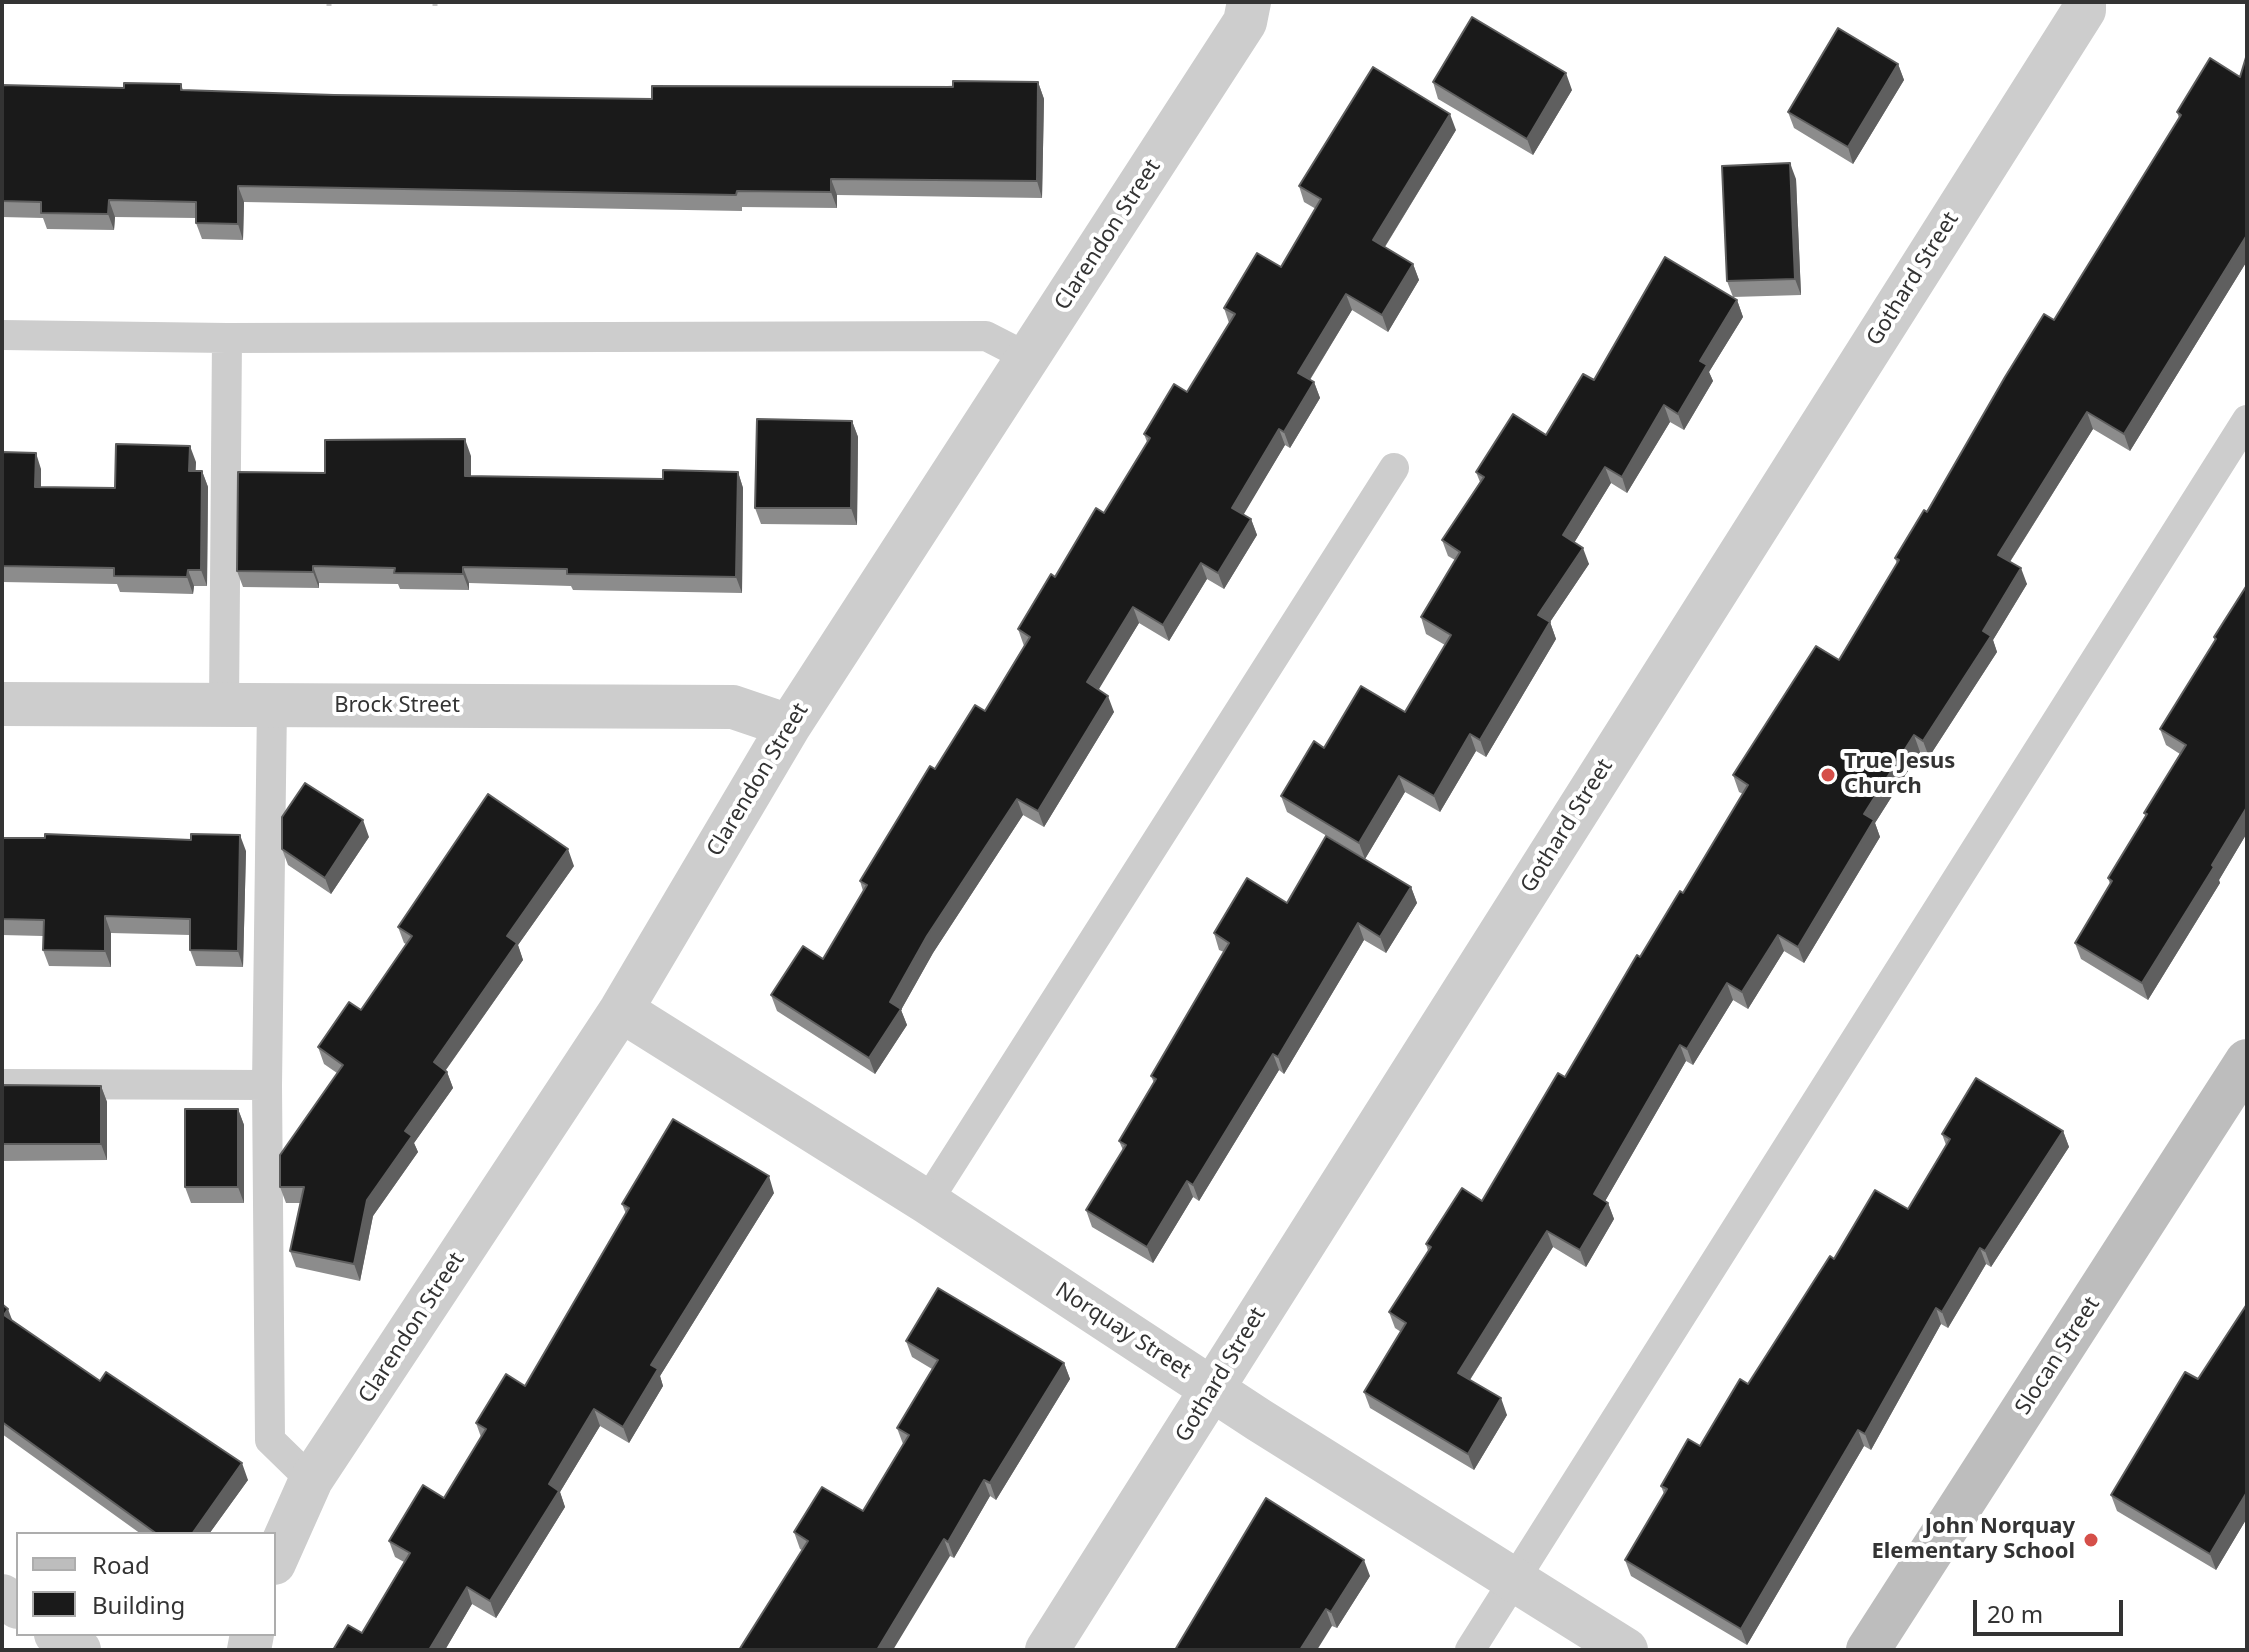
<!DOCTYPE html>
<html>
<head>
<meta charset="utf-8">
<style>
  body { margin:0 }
  #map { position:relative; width:2249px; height:1652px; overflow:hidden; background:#fff; font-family:"Noto Sans",sans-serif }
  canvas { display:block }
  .frame { position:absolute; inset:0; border:4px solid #333; pointer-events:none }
  .legend { position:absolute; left:16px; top:1532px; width:260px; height:104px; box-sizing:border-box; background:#fff; border:2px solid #adadad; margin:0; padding:10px 14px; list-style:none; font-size:24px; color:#333 }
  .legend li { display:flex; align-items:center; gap:16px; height:40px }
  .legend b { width:40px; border:2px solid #adadad }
  .scale { position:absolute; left:1973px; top:1600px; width:150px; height:36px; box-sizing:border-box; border:4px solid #333; border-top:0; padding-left:10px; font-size:24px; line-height:28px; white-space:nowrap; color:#333; -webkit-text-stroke:6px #fff; paint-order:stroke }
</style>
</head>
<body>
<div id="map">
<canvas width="2249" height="1652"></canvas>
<div class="frame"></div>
<ul class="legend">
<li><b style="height:10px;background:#bdbdbd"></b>Road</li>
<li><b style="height:22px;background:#1a1a1a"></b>Building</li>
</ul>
<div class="scale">20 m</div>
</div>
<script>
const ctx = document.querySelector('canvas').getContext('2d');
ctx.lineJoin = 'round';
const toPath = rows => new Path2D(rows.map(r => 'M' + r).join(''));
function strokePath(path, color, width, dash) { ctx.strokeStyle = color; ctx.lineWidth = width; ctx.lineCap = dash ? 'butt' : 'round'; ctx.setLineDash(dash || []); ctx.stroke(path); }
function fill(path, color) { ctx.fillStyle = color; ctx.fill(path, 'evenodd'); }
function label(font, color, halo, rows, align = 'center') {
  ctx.font = font + ' "Noto Sans",sans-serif'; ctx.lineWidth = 8; ctx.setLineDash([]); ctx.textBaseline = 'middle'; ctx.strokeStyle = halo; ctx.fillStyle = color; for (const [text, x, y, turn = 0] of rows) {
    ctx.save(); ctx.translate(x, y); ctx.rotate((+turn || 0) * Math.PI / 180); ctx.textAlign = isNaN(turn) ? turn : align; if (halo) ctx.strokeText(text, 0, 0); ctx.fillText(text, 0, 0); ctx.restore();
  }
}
strokePath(toPath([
  [329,2,329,6],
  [435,2,435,8]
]), '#c7c7c7', 5, [4, 4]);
strokePath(toPath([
  [2,335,227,338,986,336,1029,358],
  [224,705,227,338],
  [272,705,267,1085,270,1440,311,1480],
  [2,1084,267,1085],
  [927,1202,1394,468],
  [1470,1650,2247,420]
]), '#cdcdcd', 30);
strokePath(toPath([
  [2,704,733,707,789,726],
  [621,1010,927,1202,1259,1420,1626,1650],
  [274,1563,311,1480,621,1010,789,726,1245,22,1249,2],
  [2,1596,18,1607],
  [56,1634,79,1650],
  [249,1650,252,1634],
  [1047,1650,2084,10,2084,2]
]), '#cdcdcd', 44);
strokePath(toPath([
  [1868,1650,2247,1061]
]), '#bdbdbd', 44);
fill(toPath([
  [2247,54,2247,261,2130,451,2093,429,2010,562,2027,584,1993,640,1997,652,1929,757,1920,752,1875,823,1880,837,1804,963,1784,951,1748,1009,1733,1000,1693,1065,1686,1061,1605,1201,1608,1203,1614,1219,1586,1267,1553,1247,1470,1380,1507,1415,1474,1470,1370,1408,1364,1392,1401,1332,1395,1328,1389,1312,1428,1251,1426,1244,1482,1201,1565,1077,1640,957,1683,893,1743,794,1739,792,1733,775,1839,660,1897,564,1895,558,2054,320,2179,118,2177,112,2240,77],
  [1898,64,1904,80,1853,164,1794,128,1788,112],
  [1038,82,1044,99,1042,198,837,195,837,208,742,207,742,211,244,202,243,240,202,239,196,223,196,218,115,217,114,230,47,229,43,218,2,217,2,85,124,88,181,84,183,90,334,95,652,99],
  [1433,82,1572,90,1533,155,1438,99],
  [1456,130,1385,247,1413,264,1419,280,1388,332,1352,310,1310,380,1314,382,1320,398,1290,448,1285,445,1243,514,1251,519,1257,535,1224,589,1207,579,1169,641,1139,623,1098,689,1114,712,1044,827,1023,815,933,953,901,1010,907,1025,875,1074,777,1011,771,995,823,959,863,891,860,881,935,769,985,711,1024,646,1018,629,1055,577,1104,513,1147,442,1144,434,1187,392,1229,323,1224,308,1281,267,1316,209,1304,202,1299,186],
  [1796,179,1801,295,1733,297,1727,281],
  [1737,300,1743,317,1709,372,1713,381,1684,430,1670,422,1627,493,1611,483,1574,543,1589,564,1550,622,1556,639,1486,757,1476,751,1440,812,1405,792,1365,859,1287,812,1281,796,1324,748,1405,712,1445,645,1426,634,1421,617,1455,560,1448,556,1442,540,1480,482,1476,472,1546,435,1594,380],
  [852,421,858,437,857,525,761,524,755,508],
  [2,452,41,469,41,487,115,488,196,462,195,471,202,471,208,487,207,586,194,586,193,594,120,592,117,584,2,582],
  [471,456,471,476,663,479,738,472,743,488,742,593,573,590,571,586,469,583,469,590,400,589,398,584,319,583,319,588,243,587,237,571,325,473],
  [2247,585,2247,833,2219,880,2220,883,2148,1000,2081,959,2075,943,2110,884,2108,878,2146,817,2144,813,2180,754,2166,745,2160,729,2215,641,2214,637],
  [369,837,331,894,288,865,282,849],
  [2,838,246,851,243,967,196,966,190,950,190,935,111,933,111,967,49,966,43,950,43,936,2,935],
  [574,866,518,945,523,960,446,1070,447,1072,453,1088,414,1143,418,1152,373,1216,360,1281,296,1267,290,1251,300,1203,286,1203,280,1187,337,1073,324,1064,318,1047,361,1010,406,944,404,943,398,927],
  [1411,887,1417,903,1386,953,1364,940,1284,1074,1279,1070,1199,1201,1193,1197,1153,1263,1092,1227,1086,1210,1123,1150,1119,1141,1154,1083,1151,1076,1224,952,1219,950,1214,933,1287,903],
  [2,1085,101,1086,107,1102,107,1160,2,1161],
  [238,1109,244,1125,244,1203,191,1203,185,1187],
  [2063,1131,2069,1147,1991,1267,1986,1264,1948,1328,1941,1324,1871,1450,1864,1446,1747,1645,1631,1576,1625,1560,1664,1494,1661,1486,1700,1446,1748,1384,1834,1259,1908,1209,1946,1145,1942,1134],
  [774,1193,660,1376,663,1386,629,1443,600,1426,560,1492,565,1507,496,1618,472,1604,445,1650,333,1650,362,1633,404,1562,395,1557,389,1541,444,1498,481,1437,476,1423,525,1386,626,1214,622,1204],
  [2,1304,13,1321,100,1381,248,1480,209,1534,141,1534,2,1434],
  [2247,1304,2247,1518,2216,1570,2117,1511,2111,1495,2198,1379],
  [906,1341,1064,1363,1070,1379,996,1500,990,1496,954,1558,950,1556,802,1550,800,1549,794,1532,863,1511,903,1444,897,1428,932,1369,912,1357],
  [1370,1576,1337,1628,1332,1626,1175,1650]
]), '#8c8c8c');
fill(toPath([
  [1898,64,1904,80,1853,164,1848,147],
  [1566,73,1572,90,1533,155,1527,139],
  [1038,82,1044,99,1042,198,1037,181],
  [1450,114,1456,130,1379,256,1373,240],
  [1790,163,1796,179,1801,295,1795,279],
  [831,179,837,195,837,208,831,192],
  [238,186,244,202,243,240,238,224],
  [109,200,115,217,114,230,108,214],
  [2247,235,2247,261,2130,451,2124,434],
  [1413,264,1419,280,1388,332,1382,315],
  [1346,294,1352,310,1304,389,1298,373],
  [1737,300,1743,317,1709,372,1713,381,1684,430,1678,414,1700,361],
  [1314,382,1320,398,1290,448,1284,432],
  [1664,405,1670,422,1627,493,1622,477],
  [2087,412,2093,429,2004,571,1998,555],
  [852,421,858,437,857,525,851,508],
  [1279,429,1285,445,1238,524,1232,508],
  [465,439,471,456,471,493,465,476],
  [190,446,196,462,195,487,189,471],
  [36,453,41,469,41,503,35,487],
  [1605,467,1611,483,1569,551,1563,535],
  [202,471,208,487,207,586,201,570],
  [738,472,743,488,742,593,736,577],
  [1251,519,1257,535,1224,589,1218,573],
  [1583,548,1589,564,1550,622,1556,639,1486,757,1480,740,1538,615],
  [1201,563,1207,579,1169,641,1163,625],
  [313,566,319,583,319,588,313,572],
  [463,567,469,583,469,590,463,574],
  [2021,568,2027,584,1993,640,1997,652,1929,757,1923,741,1983,631],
  [188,570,194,586,193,594,187,577],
  [1133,607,1139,623,1093,699,1087,682],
  [1108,696,1114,712,1044,827,1038,811],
  [1470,734,1476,751,1440,812,1434,796],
  [1914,735,1920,752,1875,823,1880,837,1804,963,1798,947,1864,814],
  [1399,776,1405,792,1365,859,1359,843],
  [1017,799,1023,815,933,953,901,1010,907,1025,875,1074,869,1058,890,1002,927,936],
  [2247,807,2247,833,2219,880,2220,883,2148,1000,2142,983],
  [363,820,369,837,331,894,325,878],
  [240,835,246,851,243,967,238,951],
  [568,849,574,866,518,945,523,960,440,1078,434,1062,507,936],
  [1411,887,1417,903,1386,953,1380,937],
  [105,916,111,933,111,967,105,951],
  [1358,923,1364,940,1284,1074,1278,1057],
  [1778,935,1784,951,1748,1009,1742,992],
  [1727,983,1733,1000,1693,1065,1687,1049],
  [1680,1045,1686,1061,1600,1210,1594,1194],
  [1273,1054,1279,1070,1199,1201,1193,1185],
  [447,1072,453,1088,414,1143,418,1152,373,1216,360,1281,354,1264,367,1200,405,1131],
  [101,1086,107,1102,107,1160,101,1144],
  [238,1109,244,1125,244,1203,238,1187],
  [2063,1131,2069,1147,1991,1267,1985,1251],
  [769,1176,774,1193,660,1376,663,1386,629,1443,623,1427,651,1365],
  [1187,1181,1193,1197,1153,1263,1147,1247],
  [1608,1203,1614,1219,1586,1267,1580,1250],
  [1547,1231,1553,1247,1464,1389,1458,1373],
  [1980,1248,1986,1264,1948,1328,1942,1312],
  [1936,1308,1941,1324,1871,1450,1865,1434],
  [8,1309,14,1325,4,1315],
  [1064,1363,1070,1379,996,1500,990,1483],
  [1501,1398,1507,1415,1474,1470,1468,1454],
  [594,1409,600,1426,560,1492,565,1507,496,1618,490,1601,549,1484],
  [1858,1430,1864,1446,1747,1645,1741,1629],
  [242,1463,248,1480,209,1534,192,1534],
  [984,1480,990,1496,954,1558,948,1542],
  [2247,1492,2247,1518,2216,1570,2210,1554],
  [944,1539,950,1556,893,1650,877,1650],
  [1364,1560,1370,1576,1337,1628,1331,1612],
  [467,1587,472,1604,445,1650,429,1650],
  [1326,1609,1332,1626,1317,1650,1300,1650]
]), '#5f5f5f');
const building = toPath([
  [1472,17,1566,73,1527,139,1433,82,1472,17],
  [1838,28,1898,64,1848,147,1788,112,1838,28],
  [2247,54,2247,235,2124,434,2087,412,1998,555,2021,568,1983,631,1991,636,1923,741,1914,735,1864,814,1874,820,1798,947,1778,935,1742,992,1727,983,1687,1049,1680,1045,1594,1194,1608,1203,1580,1250,1547,1231,1458,1373,1501,1398,1468,1454,1364,1392,1406,1323,1389,1312,1431,1247,1426,1244,1462,1188,1482,1201,1558,1073,1565,1077,1637,955,1640,957,1680,891,1683,893,1748,785,1733,775,1816,646,1839,660,1899,560,1895,558,1924,510,1927,512,2005,377,2044,314,2054,320,2181,115,2177,112,2210,58,2240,77,2247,54],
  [1373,67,1450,114,1373,240,1413,264,1382,315,1346,294,1298,373,1314,382,1284,432,1279,429,1232,508,1251,519,1218,573,1201,563,1163,625,1133,607,1087,682,1108,696,1038,811,1017,799,927,936,890,1002,901,1009,869,1058,771,995,803,946,823,959,867,885,860,881,930,766,935,769,975,705,985,711,1030,637,1018,629,1051,574,1055,577,1096,508,1104,513,1150,438,1144,434,1174,384,1187,392,1235,314,1224,308,1257,253,1281,267,1321,199,1299,186,1373,67],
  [953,81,1038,82,1037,181,831,179,831,192,737,191,736,195,238,186,238,224,196,223,196,202,109,200,108,214,41,213,41,202,2,201,2,85,124,88,124,83,181,84,181,90,334,95,652,99,652,86,953,87,953,81],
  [1790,163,1795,279,1727,281,1722,166,1790,163],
  [1665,257,1737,300,1700,361,1707,365,1678,414,1664,405,1622,477,1605,467,1563,535,1583,548,1538,615,1550,622,1480,740,1470,734,1434,796,1399,776,1359,843,1281,796,1314,741,1324,748,1361,686,1405,712,1451,635,1421,617,1460,552,1442,540,1484,477,1476,472,1513,414,1546,435,1583,374,1594,380,1665,257],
  [757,419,852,421,851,508,755,508,757,419],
  [465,439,465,476,663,479,663,470,738,472,736,577,567,574,567,569,463,567,463,574,394,573,395,568,313,566,313,572,237,571,238,472,325,473,325,440,465,439],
  [116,444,190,446,189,471,202,471,201,570,188,570,187,577,114,576,114,568,2,566,2,452,36,453,35,487,115,488,116,444],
  [2247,585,2247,807,2212,865,2214,867,2142,983,2075,943,2112,881,2108,878,2147,814,2144,813,2186,745,2160,729,2216,639,2214,637,2247,585],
  [305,783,363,820,325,878,282,849,282,817,305,783],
  [488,794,568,849,507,936,517,943,434,1062,447,1072,405,1131,412,1136,367,1200,354,1264,290,1251,304,1187,280,1187,280,1155,343,1065,318,1047,349,1002,361,1010,412,936,398,927,488,794],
  [45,834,191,840,191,834,240,835,238,951,190,950,190,919,105,916,105,951,43,950,44,920,2,919,2,838,45,838,45,834],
  [1326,836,1411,887,1380,937,1358,923,1278,1057,1273,1054,1193,1185,1187,1181,1147,1247,1086,1210,1126,1145,1119,1141,1156,1079,1151,1076,1229,943,1214,933,1247,878,1287,903,1326,836],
  [1976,1078,2063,1131,1985,1251,1980,1248,1942,1312,1936,1308,1865,1434,1858,1430,1741,1629,1625,1560,1667,1489,1661,1486,1688,1439,1700,1446,1740,1379,1748,1384,1830,1256,1834,1259,1875,1190,1908,1209,1950,1139,1942,1134,1976,1078],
  [2,1085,101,1086,101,1144,2,1144,2,1085],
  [185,1109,238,1109,238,1187,185,1187,185,1109],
  [673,1119,769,1176,651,1365,658,1369,623,1427,594,1409,549,1484,559,1491,490,1601,467,1587,429,1650,333,1650,348,1625,362,1633,410,1553,389,1541,423,1485,444,1498,486,1429,476,1423,506,1374,525,1386,629,1208,622,1204,673,1119],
  [938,1288,1064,1363,990,1483,984,1480,948,1542,944,1539,877,1650,739,1650,808,1541,794,1532,822,1487,863,1511,909,1435,897,1428,938,1360,906,1341,938,1288],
  [2,1304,8,1309,4,1315,100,1381,106,1372,242,1463,192,1534,157,1534,2,1422,2,1304],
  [2247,1304,2247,1492,2210,1554,2111,1495,2185,1372,2198,1379,2247,1304],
  [1266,1498,1364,1560,1331,1612,1326,1609,1300,1650,1175,1650,1266,1498]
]);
fill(building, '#1a1a1a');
strokePath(building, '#5f5f5f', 2);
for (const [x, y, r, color] of [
  [1828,775,8,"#d54f49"],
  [2091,1540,8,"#d54f49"]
]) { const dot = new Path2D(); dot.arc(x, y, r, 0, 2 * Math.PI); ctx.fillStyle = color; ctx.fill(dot); strokePath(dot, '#fff', 3); }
label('22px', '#333', '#fff', [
  ["Clarendon Street",1108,235,-57],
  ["Gothard Street",1913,279,-58],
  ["Brock Street",397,706],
  ["Clarendon Street",758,780,-59],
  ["Gothard Street",1567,826,-58],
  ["Clarendon Street",412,1328,-57],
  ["Norquay Street",1123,1331,33],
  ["Slocan Street",2058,1356,-57],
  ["Gothard Street",1221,1375,-59]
]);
label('bold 22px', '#333', '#fff', [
  ["True Jesus",1844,762],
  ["Church",1844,787],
  ["John Norquay",2075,1527,"right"],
  ["Elementary School",2075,1552,"right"]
], 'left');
</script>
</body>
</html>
